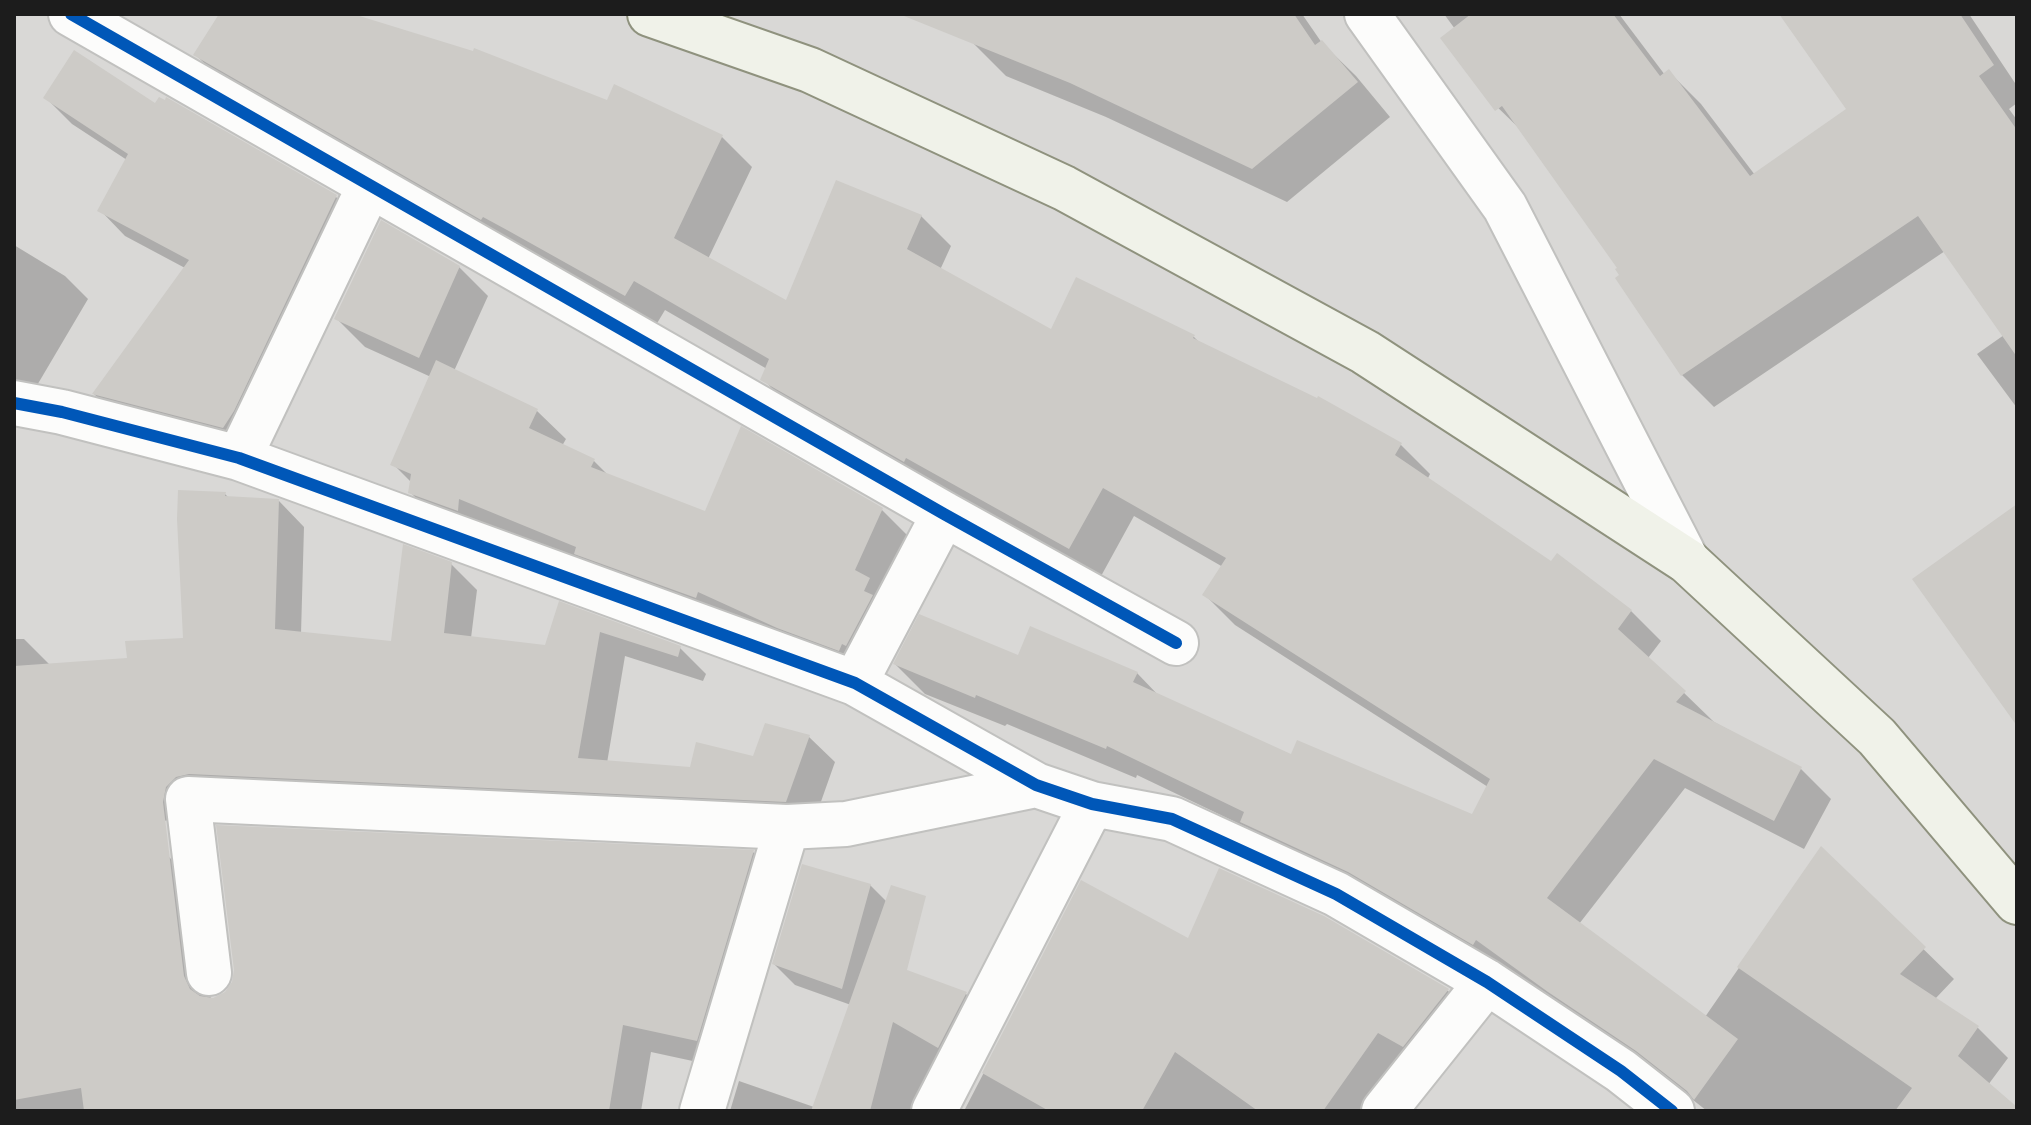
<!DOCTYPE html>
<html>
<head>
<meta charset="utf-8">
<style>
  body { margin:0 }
  #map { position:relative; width:2031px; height:1125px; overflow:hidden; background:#eae9e4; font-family:"Archivo Narrow",sans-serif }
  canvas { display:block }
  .frame { position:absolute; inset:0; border:16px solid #1c1c1c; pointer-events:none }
</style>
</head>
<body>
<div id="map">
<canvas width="2031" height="1125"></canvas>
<div class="frame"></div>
</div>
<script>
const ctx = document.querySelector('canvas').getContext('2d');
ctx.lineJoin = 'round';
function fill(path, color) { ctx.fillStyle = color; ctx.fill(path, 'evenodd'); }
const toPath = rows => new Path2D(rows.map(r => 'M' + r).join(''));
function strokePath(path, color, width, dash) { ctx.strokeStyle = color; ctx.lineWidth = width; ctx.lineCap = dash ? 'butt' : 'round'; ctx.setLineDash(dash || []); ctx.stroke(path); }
fill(toPath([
  [14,14,2017,14,2017,1111,14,1111]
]), '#d9d8d6');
fill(toPath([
  [222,14,347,14,608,103,722,137,752,167,708,259,787,302,921,216,951,246,940,270,1052,332,1194,337,1201,344,1400,444,1430,474,1427,480,1551,564,1558,556,1631,611,1661,641,1648,658,1714,722,1801,769,1831,799,1804,849,1685,788,1579,924,1705,1017,1821,849,1954,979,1935,999,1978,1028,2008,1058,1988,1085,2017,1111,1707,1111,1669,1081,1580,1022,1507,968,1504,974,1272,852,1248,828,1137,775,1136,778,1007,724,1005,726,925,694,895,664,1019,658,1137,673,1160,697,1292,757,1473,817,1488,787,1235,625,1205,595,1223,567,1134,516,1100,578,793,410,763,379,767,369,665,310,656,325,226,85,196,55],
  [994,14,1302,14,1322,43,1356,76,1390,117,1287,202,1106,117,1006,76,973,43],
  [1444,14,1619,14,1665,75,1669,72,1701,104,1755,175,1849,109,1782,14,1969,14,2017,86,2017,103,2009,109,2017,120,2017,408,1977,354,2004,335,1945,251,1714,407,1682,375,1620,269,1523,132,1490,100,1455,29],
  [46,98,156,106,165,103,167,100,336,197,362,223,259,437,120,419,94,394,185,268,125,236,100,210,127,160,72,124],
  [14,245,65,276,88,299,26,404,14,403],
  [459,267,488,296,454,371,537,411,566,439,562,446,594,461,609,476,706,514,882,510,910,538,875,673,439,521,411,493,412,483,393,464,431,377,365,347,336,318],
  [225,494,229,498,279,501,304,527,301,634,393,643,451,564,477,590,471,638,546,647,560,604,680,648,706,674,703,681,625,656,607,763,692,770,754,758,809,737,835,762,812,827,190,818,14,837,14,639,24,639,50,665,129,659,185,640],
  [753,852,781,880,725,1068,651,1052,641,1111,14,1111,14,892,169,857,197,885,211,1000],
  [1082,883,1189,941,1324,918,1448,991,1476,1018,1371,1111,964,1111],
  [870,885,891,906,876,960,966,994,994,1022,948,1111,730,1111,739,1081,814,1107,851,1005,795,985,774,964]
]), '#0003');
fill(toPath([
  [219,14,353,14,473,51,474,48,607,100,614,84,723,135,674,238,786,300,836,180,922,215,907,249,1051,329,1076,277,1195,335,1193,338,1317,398,1318,396,1402,443,1395,455,1551,561,1557,553,1632,610,1618,629,1686,691,1676,702,1802,767,1774,821,1654,759,1547,898,1738,1039,1694,1100,1687,1091,1636,1051,1548,992,1476,940,1473,945,1348,872,1240,822,1244,812,1107,746,1106,749,976,695,975,698,893,664,919,614,1018,655,1030,626,1138,672,1133,682,1291,754,1297,740,1472,814,1490,779,1202,595,1226,558,1103,488,1069,549,906,458,904,462,760,380,769,359,634,281,625,296,507,230,483,217,481,220,193,55],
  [904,14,1294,14,1315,45,1322,40,1358,82,1252,169,1070,83,904,16],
  [1471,14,1613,14,1660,76,1669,69,1750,176,1846,109,1779,14,1960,14,1994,65,1979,76,2017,130,2017,357,1918,216,1681,376,1615,278,1619,275,1615,269,1617,268,1502,106,1495,111,1440,38],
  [74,50,155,103,159,97,165,100,166,97,337,195,234,411,223,428,92,394,189,260,97,211,128,154,43,98],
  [381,220,460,266,419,358,334,319],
  [436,360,538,409,529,428,595,459,591,467,705,511,741,426,883,508,855,570,870,578,864,591,873,595,846,646,842,644,839,651,777,628,698,592,696,598,574,554,576,547,459,499,458,511,408,493,411,474,390,465],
  [178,490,226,492,225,496,279,499,275,629,391,641,403,544,452,562,444,633,545,645,559,601,681,646,678,657,600,632,578,758,690,767,696,742,753,756,765,723,810,735,786,802,189,774,176,777,166,787,163,802,184,976,190,989,200,996,213,998,225,992,232,982,234,970,216,825,754,850,697,1041,623,1025,609,1111,84,1111,81,1088,14,1100,14,666,127,658,125,641,183,638,177,519],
  [2017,504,2017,726,1912,579],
  [1821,846,1926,947,1900,974,1979,1026,1958,1056,2017,1107,2017,1111,1895,1111,1912,1088,1737,967],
  [802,864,871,884,842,989,772,964],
  [1219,868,1324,916,1449,989,1403,1047,1378,1033,1323,1111,1258,1111,1175,1052,1142,1111,1049,1111,982,1073,1081,880,1188,938],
  [891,885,926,896,907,970,967,992,938,1048,893,1022,870,1111,811,1111]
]), '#cdcbc7');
const minor = toPath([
  [71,14,944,514,1176,643],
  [1367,14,1505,207,1687,561],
  [14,403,62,412,239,458,855,683,1036,785,1092,804,1172,819,1336,894,1487,982,1621,1071,1672,1111],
  [239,458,370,185],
  [855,683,944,514],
  [209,973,188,799,787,827,846,824,1036,785],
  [702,1111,787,827],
  [934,1111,1092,804],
  [1384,1111,1487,982]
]);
const secondary = toPath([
  [650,14,810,70,1064,188,1365,352,1687,561,1877,737,2017,902]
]);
strokePath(minor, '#c1c1bf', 48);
strokePath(secondary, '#8f927e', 48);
strokePath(minor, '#fcfcfb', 44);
strokePath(secondary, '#f0f2e9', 44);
strokePath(toPath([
  [71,14,944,514,1176,643],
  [14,403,62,412,239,458,855,683,1036,785,1092,804,1172,819,1336,894,1487,982,1621,1071,1672,1111]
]), '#0057b8', 12);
</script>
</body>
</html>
